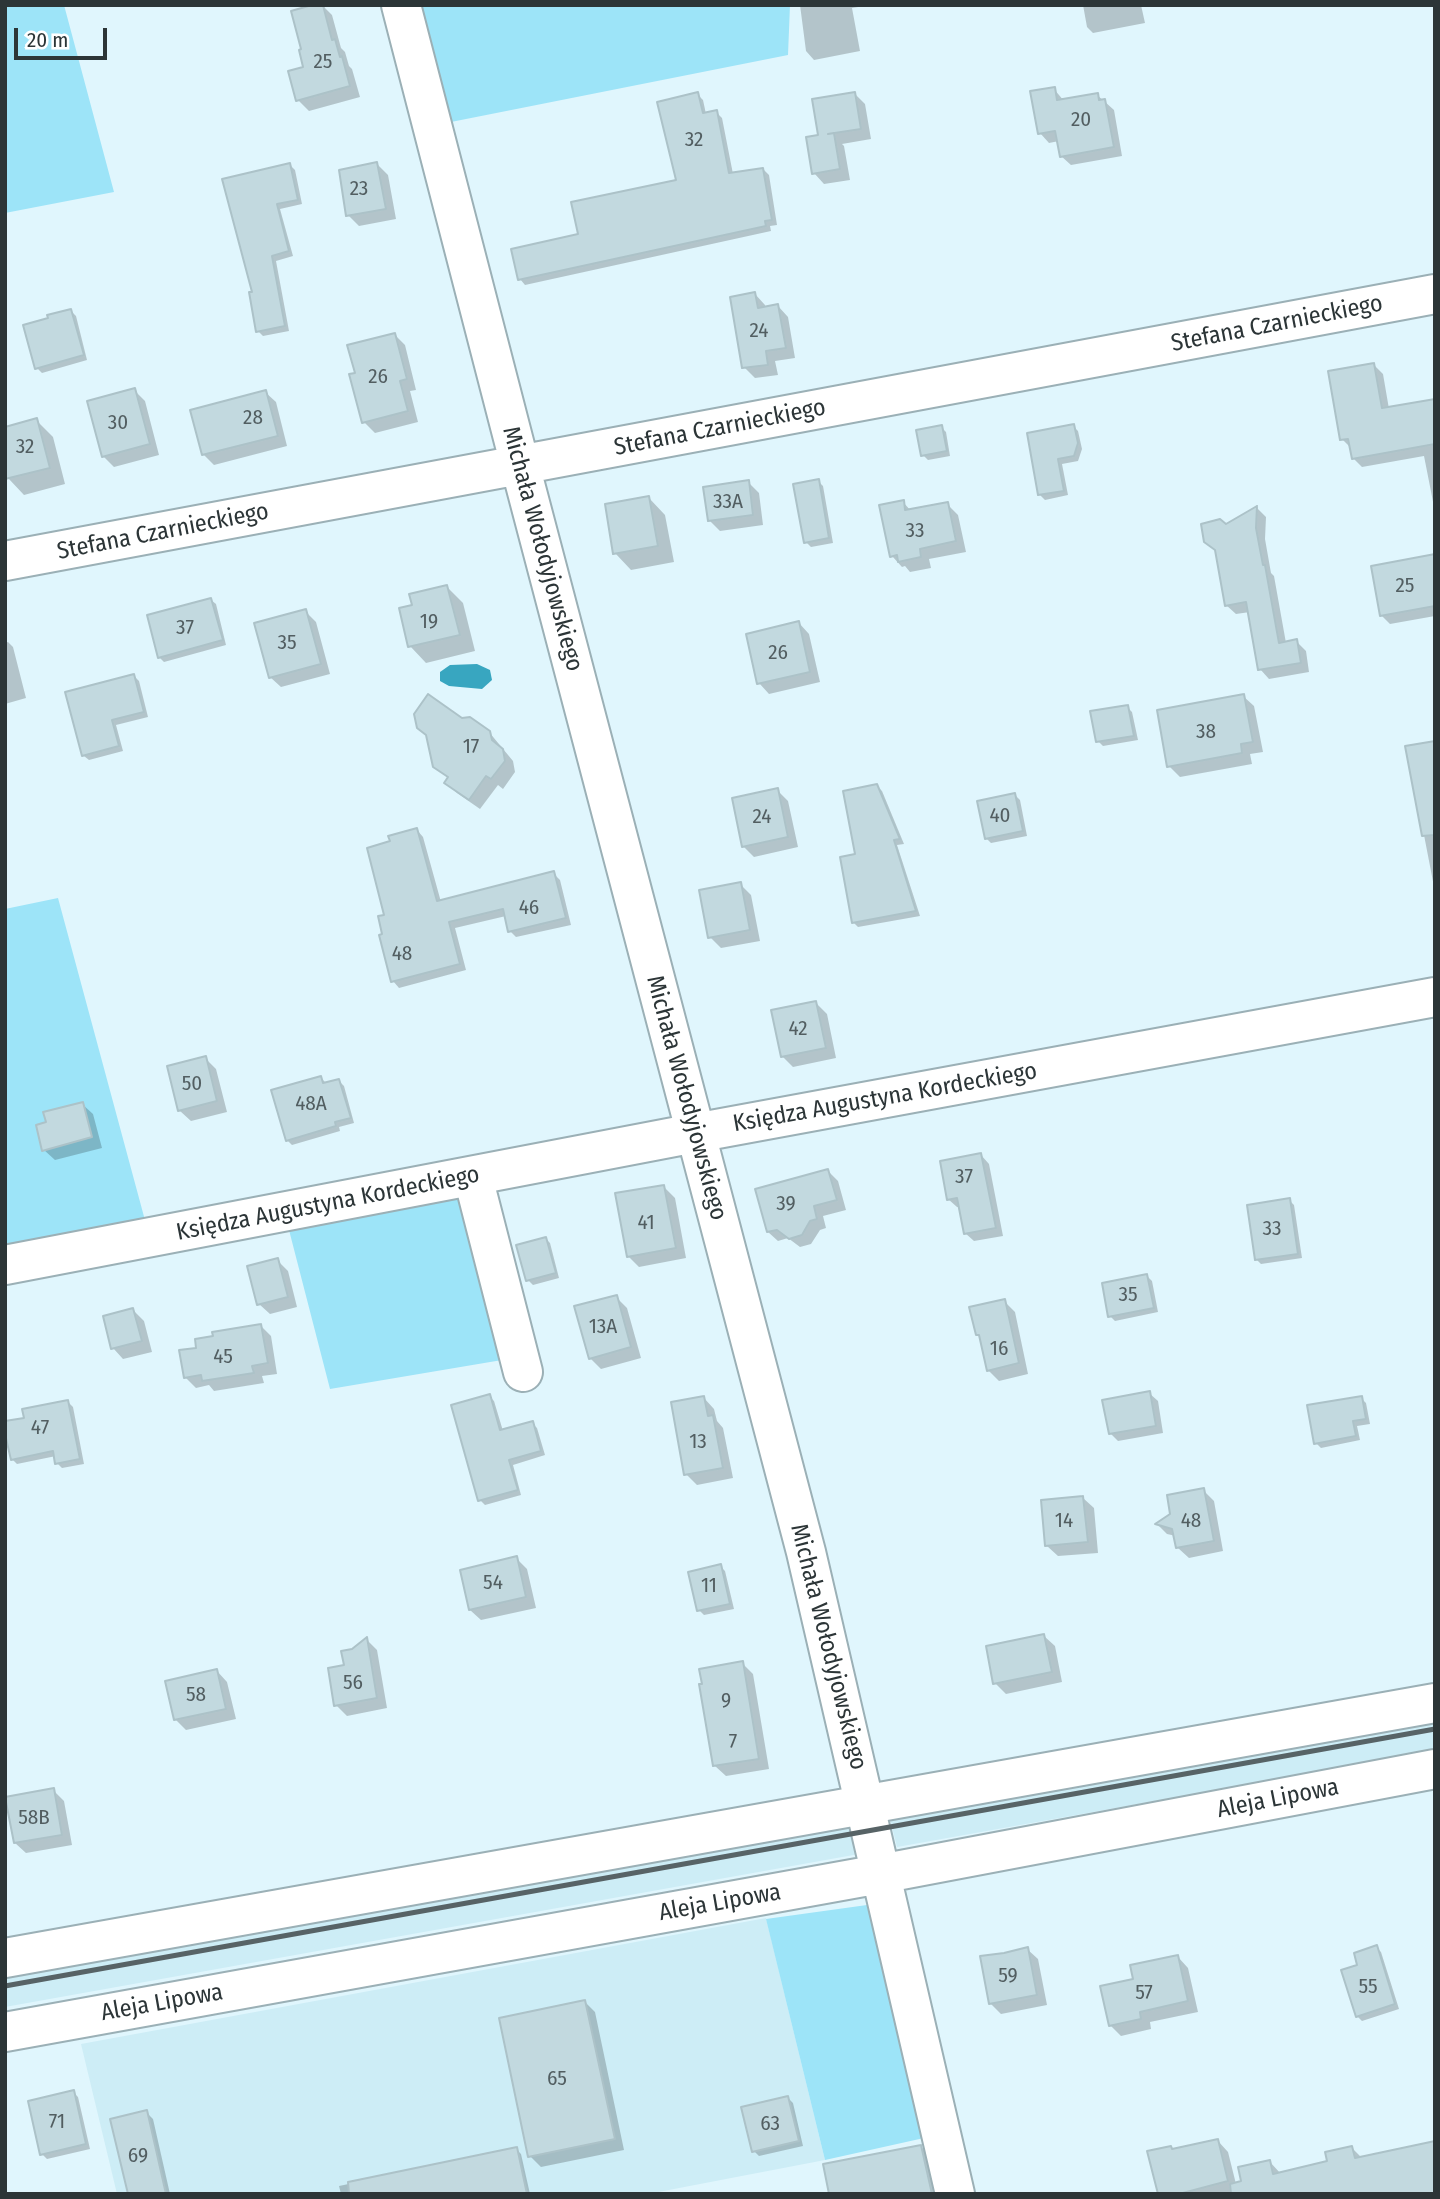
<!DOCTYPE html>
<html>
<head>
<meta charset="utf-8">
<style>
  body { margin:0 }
  #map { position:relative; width:1440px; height:2199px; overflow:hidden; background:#e0f6fd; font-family:"Fira Sans Condensed",sans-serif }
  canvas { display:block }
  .frame { position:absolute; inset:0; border:7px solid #2c3537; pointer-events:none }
  .scale { position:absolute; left:14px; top:28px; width:93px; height:32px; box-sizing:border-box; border:4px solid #2c3537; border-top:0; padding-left:9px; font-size:21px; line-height:24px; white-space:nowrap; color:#2c3537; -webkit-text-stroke:5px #fff; paint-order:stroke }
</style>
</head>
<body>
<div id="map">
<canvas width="1440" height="2199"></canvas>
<div class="frame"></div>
<div class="scale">20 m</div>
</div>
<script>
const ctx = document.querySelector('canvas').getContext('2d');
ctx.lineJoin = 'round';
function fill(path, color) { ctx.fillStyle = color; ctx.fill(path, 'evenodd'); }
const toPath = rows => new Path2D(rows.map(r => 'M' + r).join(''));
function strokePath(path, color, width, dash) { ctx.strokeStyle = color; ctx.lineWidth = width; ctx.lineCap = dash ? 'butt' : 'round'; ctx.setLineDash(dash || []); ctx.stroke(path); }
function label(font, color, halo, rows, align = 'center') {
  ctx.font = font + ' "Fira Sans Condensed",sans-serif'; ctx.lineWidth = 5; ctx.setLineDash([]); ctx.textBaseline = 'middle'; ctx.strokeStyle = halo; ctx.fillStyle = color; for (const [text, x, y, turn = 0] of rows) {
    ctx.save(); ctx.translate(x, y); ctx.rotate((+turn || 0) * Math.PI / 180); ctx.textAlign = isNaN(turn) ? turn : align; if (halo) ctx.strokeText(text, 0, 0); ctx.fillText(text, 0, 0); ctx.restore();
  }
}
fill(toPath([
  [1435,1711,1435,1751,897,1847,887,1807],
  [852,1812,859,1854,5,2007,5,1968],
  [766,1918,825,2160,648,2194,117,2194,81,2044]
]), '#cdedf6');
fill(toPath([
  [5,5,64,5,114,192,5,213],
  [420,5,790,5,788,55,451,122],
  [58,898,146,1224,5,1253,5,909],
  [464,1197,508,1359,330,1389,289,1230],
  [867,1905,924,2138,825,2160,766,1919]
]), '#9de4f8');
fill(toPath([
  [477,664,490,670,492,680,482,689,449,686,440,681,440,672,450,665]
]), '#38a6c0');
fill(toPath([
  [322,5,332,15,341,48,345,52,349,66,352,69,360,97,309,111,298,100],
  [800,5,871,5,852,8,860,51,814,60,806,51],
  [1083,5,1141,5,1145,23,1093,33,1087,27],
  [1054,89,1064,101,1097,95,1104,101,1114,110,1122,156,1071,165,1061,156,1059,141,1049,143,1040,133],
  [854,93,865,104,871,139,842,144,844,146,850,180,824,184,814,173,820,137],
  [697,94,703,100,706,114,716,112,722,118,733,174,763,169,769,175,777,225,770,226,771,231,525,285,520,279,580,236,678,181],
  [377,164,388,175,396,219,359,226,348,215],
  [290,165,295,170,302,204,280,209,293,256,276,261,289,331,263,336,258,331,254,293,225,180],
  [755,294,765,305,766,309,778,306,788,317,795,358,775,361,778,375,755,378,744,367],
  [71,311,76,316,87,360,42,373,37,368],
  [394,334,405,345,416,390,410,391,418,422,375,433,364,422,357,374],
  [1374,365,1383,374,1389,409,1435,401,1435,512,1424,456,1362,467,1353,458,1352,449,1342,439],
  [134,390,145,401,159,455,114,467,103,456],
  [265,392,276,402,287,446,214,465,204,455],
  [36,420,53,437,65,484,24,495,8,478],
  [1073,426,1078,431,1082,449,1078,461,1062,464,1068,495,1045,500,1040,495],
  [941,427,946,432,950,456,928,460,923,455],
  [818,481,823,486,833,543,811,547,806,542],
  [748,482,759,493,763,525,720,531,710,521],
  [649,498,665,515,674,562,631,570,615,553],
  [903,502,911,511,947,504,958,515,966,552,929,559,931,568,910,572,905,566,902,567,892,556],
  [1257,508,1266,517,1265,539,1271,573,1274,576,1286,643,1296,641,1306,651,1309,672,1269,679,1260,669,1250,612,1236,614,1226,605,1217,552,1206,541,1226,526],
  [1435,556,1435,616,1390,624,1381,615],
  [447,587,463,603,475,651,426,663,410,646,414,607],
  [211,600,216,604,226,645,164,662,159,657],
  [305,611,316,622,330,674,281,687,270,677],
  [799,623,809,634,820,682,769,694,759,683],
  [8,642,13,647,26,698,5,704,5,643],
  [134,676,139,681,148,717,116,725,123,751,89,760,84,756,67,694],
  [1243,696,1254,706,1263,752,1250,754,1252,764,1180,777,1169,766],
  [1127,707,1132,712,1138,740,1103,746,1098,741],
  [462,720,489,732,513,761,515,772,503,789,498,785,480,809,457,793,447,783,449,779,435,766,428,737,418,727],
  [1435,745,1435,892,1407,747],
  [877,786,882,791,904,844,897,845,920,916,858,927,853,922,857,856],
  [777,790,788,801,798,847,754,857,743,846],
  [1015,795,1020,800,1027,836,991,843,986,838],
  [417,830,423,837,441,902,553,873,560,880,571,925,516,937,510,931,506,916,455,928,466,970,399,988,393,981,384,935,393,842],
  [740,884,751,895,760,941,721,948,710,937],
  [816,1003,827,1014,836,1058,793,1067,782,1056],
  [205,1058,216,1069,227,1112,191,1121,180,1111,169,1068],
  [321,1078,326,1083,339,1081,344,1086,354,1123,339,1127,340,1131,292,1145,287,1140],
  [82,1104,93,1114,102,1148,55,1160,44,1150,48,1123],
  [981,1155,989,1164,1003,1236,974,1241,965,1233,961,1207,957,1207,948,1199],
  [828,1171,838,1181,846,1210,823,1216,826,1228,820,1230,811,1244,800,1247,788,1238,778,1241,768,1232],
  [664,1187,675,1198,686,1258,639,1267,628,1256],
  [1289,1200,1294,1205,1302,1258,1261,1264,1256,1259],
  [545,1238,550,1243,559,1278,533,1285,528,1280],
  [277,1260,288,1271,297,1307,270,1314,259,1304],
  [1147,1276,1152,1281,1158,1312,1115,1321,1110,1316],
  [616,1297,627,1308,641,1358,601,1369,590,1358],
  [1004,1301,1015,1312,1028,1374,999,1381,988,1370,981,1338,978,1334],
  [133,1310,144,1321,152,1352,123,1359,113,1348],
  [260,1325,271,1336,277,1374,262,1376,264,1383,214,1391,209,1385,196,1388,185,1377,198,1349],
  [1149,1393,1158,1401,1163,1433,1118,1441,1110,1433],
  [489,1396,494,1401,503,1431,532,1423,537,1428,545,1455,513,1465,521,1495,485,1505,480,1500],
  [704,1398,714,1409,717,1421,723,1428,733,1478,697,1485,686,1474],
  [1361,1398,1366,1403,1370,1424,1357,1426,1360,1440,1321,1448,1316,1443],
  [68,1402,73,1407,84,1464,62,1468,57,1463,56,1456,17,1464,12,1459,26,1419],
  [1203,1490,1214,1501,1223,1551,1189,1558,1178,1548,1176,1536,1167,1534,1157,1524],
  [1083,1498,1094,1508,1098,1553,1058,1556,1047,1546],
  [516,1558,527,1569,536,1608,481,1620,470,1610],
  [720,1566,725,1571,734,1609,704,1615,699,1610],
  [1044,1636,1055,1646,1062,1682,1006,1694,995,1683],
  [366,1639,377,1650,387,1708,347,1716,336,1705,346,1667,353,1650],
  [742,1663,753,1674,769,1769,726,1776,715,1766],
  [217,1671,227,1682,236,1719,186,1730,176,1720],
  [53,1790,64,1801,72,1845,26,1853,15,1843],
  [1376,1947,1381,1952,1399,2009,1362,2021,1357,2016,1360,1966],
  [1027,1949,1038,1959,1047,2005,1001,2014,990,2003],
  [1178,1957,1188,1968,1198,2012,1150,2022,1151,2029,1121,2036,1110,2025,1135,1980],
  [585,2002,595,2012,624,2150,541,2167,530,2156],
  [73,2092,78,2097,90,2149,47,2159,42,2154],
  [788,2098,793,2103,803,2146,759,2156,754,2151],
  [146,2112,153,2119,170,2194,129,2194],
  [1218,2141,1228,2152,1238,2192,1228,2194,1159,2194,1174,2151],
  [920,2146,925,2151,936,2194,831,2194],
  [1351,2147,1362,2158,1245,2194,1270,2162,1281,2174,1330,2162],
  [516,2149,521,2154,530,2194,341,2194,339,2186]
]), '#0003');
const building = toPath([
  [312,5,323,5,332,40,335,39,340,57,342,56,350,86,296,101,288,71,303,67,299,50,301,49,291,11,312,5],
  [1055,87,1057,100,1098,93,1099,100,1105,99,1114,147,1060,157,1055,131,1038,134,1030,91,1055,87],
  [698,92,703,113,717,110,729,173,763,168,772,220,765,221,766,226,518,280,511,249,578,234,571,202,676,180,657,102,698,92],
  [855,92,861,129,828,134,834,133,840,169,812,174,806,137,818,135,812,99,855,92],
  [377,162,386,209,346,216,339,170,377,162],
  [290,163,298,200,277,204,289,251,272,256,285,326,256,332,249,292,252,292,222,179,290,163],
  [755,292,758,308,778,304,786,348,766,351,768,365,742,368,730,297,755,292],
  [71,309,84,355,35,369,23,325,48,318,47,315,71,309],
  [395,333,407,379,400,381,408,411,362,423,349,374,355,373,347,345,395,333],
  [1374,363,1382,408,1435,399,1435,444,1352,459,1348,439,1340,440,1328,371,1374,363],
  [135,388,150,444,102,457,87,401,135,388],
  [266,390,278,436,202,455,190,410,266,390],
  [37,418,50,468,5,479,5,427,37,418],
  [1074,424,1078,443,1074,456,1058,459,1064,491,1038,495,1027,433,1074,424],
  [942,425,947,451,921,456,916,430,942,425],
  [819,479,829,538,804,543,793,484,819,479],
  [749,480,753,515,708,521,703,487,749,480],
  [649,496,658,546,613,554,605,504,649,496],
  [904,500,905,510,948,502,956,541,920,549,921,557,898,562,897,555,890,557,879,505,904,500],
  [1257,506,1256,528,1263,565,1265,565,1279,643,1297,639,1301,663,1258,670,1246,602,1225,606,1215,550,1204,542,1201,524,1220,519,1226,524,1257,506],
  [1435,554,1435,606,1380,616,1371,566,1435,554],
  [447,585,460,635,408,647,399,608,412,605,409,594,447,585],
  [211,598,223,640,158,658,147,615,211,598],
  [306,609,321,664,269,678,254,623,306,609],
  [799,621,810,672,757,684,746,634,799,621],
  [134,674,144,712,112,720,119,746,82,756,65,692,134,674],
  [428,694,462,718,470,717,490,731,492,740,503,749,505,761,491,779,486,776,469,800,444,783,448,777,433,767,426,735,417,728,414,714,428,694],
  [1244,694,1253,742,1241,744,1242,753,1167,767,1157,710,1244,694],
  [1128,705,1134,736,1096,742,1090,711,1128,705],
  [1435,741,1435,835,1422,836,1405,746,1435,741],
  [877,784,900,839,894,840,916,911,852,923,840,857,855,854,843,791,877,784],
  [778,788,788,837,742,847,732,798,778,788],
  [1015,793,1023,831,985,839,977,801,1015,793],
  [417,828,437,901,554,871,566,918,508,932,503,909,449,922,460,964,391,982,379,935,382,934,378,916,384,915,367,848,390,841,388,836,417,828],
  [741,882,750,930,708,938,699,890,741,882],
  [816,1001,826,1048,781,1057,771,1010,816,1001],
  [206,1056,217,1101,178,1111,167,1066,206,1056],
  [321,1076,323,1083,339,1079,351,1118,335,1122,336,1126,286,1141,271,1090,321,1076],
  [83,1102,92,1137,42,1151,36,1125,46,1122,43,1112,83,1102],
  [981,1153,996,1228,964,1234,957,1198,947,1200,940,1161,981,1153],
  [828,1169,837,1200,814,1206,817,1219,810,1221,802,1235,789,1239,777,1230,767,1232,755,1189,828,1169],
  [664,1185,676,1248,627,1257,615,1193,664,1185],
  [1290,1198,1298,1254,1255,1260,1247,1205,1290,1198],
  [546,1237,556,1273,526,1281,516,1245,546,1237],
  [278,1258,288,1297,257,1305,247,1266,278,1258],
  [1147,1274,1154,1308,1108,1317,1102,1283,1147,1274],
  [617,1295,631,1347,589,1359,574,1306,617,1295],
  [1005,1299,1019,1363,987,1371,979,1335,976,1335,969,1307,1005,1299],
  [133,1308,142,1341,111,1349,103,1316,133,1308],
  [261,1324,268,1363,252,1366,254,1373,202,1381,201,1375,184,1378,179,1350,196,1348,195,1339,213,1336,212,1332,261,1324],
  [1150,1391,1156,1426,1109,1434,1102,1400,1150,1391],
  [490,1394,500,1430,533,1421,541,1451,509,1460,518,1490,478,1501,451,1405,490,1394],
  [704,1396,708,1416,713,1415,723,1468,684,1475,671,1402,704,1396],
  [1362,1396,1366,1419,1353,1421,1356,1436,1314,1444,1307,1405,1362,1396],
  [68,1400,80,1459,55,1464,53,1451,11,1460,5,1434,5,1421,24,1418,22,1409,68,1400],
  [1204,1488,1214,1541,1176,1548,1172,1529,1155,1524,1170,1514,1167,1495,1204,1488],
  [1083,1496,1088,1542,1045,1546,1041,1500,1083,1496],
  [517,1556,526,1597,469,1610,460,1570,517,1556],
  [721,1564,730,1604,697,1611,688,1572,721,1564],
  [1044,1634,1052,1672,993,1684,986,1646,1044,1634],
  [367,1637,377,1698,334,1706,328,1668,344,1665,341,1651,352,1649,367,1637],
  [743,1661,759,1759,713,1766,699,1684,702,1684,699,1669,743,1661],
  [217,1669,226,1709,174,1720,165,1681,217,1669],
  [54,1788,62,1835,14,1843,5,1797,54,1788],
  [1377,1945,1395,2004,1356,2017,1341,1970,1357,1965,1354,1953,1377,1945],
  [1028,1947,1037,1995,989,2004,980,1956,1004,1953,1028,1947],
  [1178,1955,1188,2001,1140,2012,1141,2019,1109,2026,1100,1986,1133,1979,1130,1965,1178,1955],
  [585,2000,615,2139,528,2157,499,2018,585,2000],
  [74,2090,86,2144,40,2155,28,2101,74,2090],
  [788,2096,799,2141,752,2152,741,2107,788,2096],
  [147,2110,166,2194,128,2194,110,2119,147,2110],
  [1218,2139,1228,2181,1179,2194,1158,2194,1147,2151,1171,2146,1172,2149,1218,2139],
  [1435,2141,1435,2194,1231,2194,1230,2184,1241,2181,1238,2167,1270,2160,1273,2174,1327,2161,1325,2152,1352,2146,1355,2158,1435,2141],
  [921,2145,932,2194,829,2194,823,2164,921,2145],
  [517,2147,527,2194,349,2194,348,2182,517,2147]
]);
fill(building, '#c2d9df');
strokePath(building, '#acc2c8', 2);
const minor = toPath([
  [401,5,520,465,806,1552,955,2194],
  [5,561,1435,294],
  [473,1177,523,1372],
  [5,1265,695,1133,1435,997],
  [5,1958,1435,1703],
  [5,2032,880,1874,1435,1769]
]);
strokePath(minor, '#9bb0b6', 42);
strokePath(minor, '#fff', 38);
strokePath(toPath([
  [5,1986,1435,1729]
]), '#576366', 5);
label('21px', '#525e61', null, [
  ["25",323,62],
  ["20",1081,120],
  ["32",694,140],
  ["23",359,189],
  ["24",759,331],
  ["26",378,377],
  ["28",253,418],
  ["30",118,423],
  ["32",25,447],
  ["33A",728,502],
  ["33",915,531],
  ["25",1405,586],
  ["19",429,622],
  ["37",185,628],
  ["35",287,643],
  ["26",778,653],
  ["38",1206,732],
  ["17",471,747],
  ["40",1000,816],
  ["24",762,817],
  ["46",529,908],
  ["48",402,954],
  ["42",798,1029],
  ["50",192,1084],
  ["48A",311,1104],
  ["37",964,1177],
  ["39",786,1204],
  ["41",646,1223],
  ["33",1272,1229],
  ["35",1128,1295],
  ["13A",603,1327],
  ["16",999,1349],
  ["45",223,1357],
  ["47",40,1428],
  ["13",698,1442],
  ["14",1064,1521],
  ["48",1191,1521],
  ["54",493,1583],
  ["11",709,1586],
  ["56",353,1683],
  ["58",196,1695],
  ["9",726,1701],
  ["7",733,1742],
  ["58B",34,1818],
  ["59",1008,1976],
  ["55",1368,1987],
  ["57",1144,1993],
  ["65",557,2079],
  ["71",57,2122],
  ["63",770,2124],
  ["69",138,2156]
]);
label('24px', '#2c3537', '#fff', [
  ["Stefana Czarnieckiego",1277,324,-11],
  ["Stefana Czarnieckiego",720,428,-11],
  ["Stefana Czarnieckiego",163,532,-11],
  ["Michała Wołodyjowskiego",542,549,75],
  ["Michała Wołodyjowskiego",686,1098,75],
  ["Księdza Augustyna Kordeckiego",885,1098,-10],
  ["Księdza Augustyna Kordeckiego",328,1204,-11],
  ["Michała Wołodyjowskiego",828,1647,76],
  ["Aleja Lipowa",1278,1799,-11],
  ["Aleja Lipowa",720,1903,-10],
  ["Aleja Lipowa",162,2003,-10]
]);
</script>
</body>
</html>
